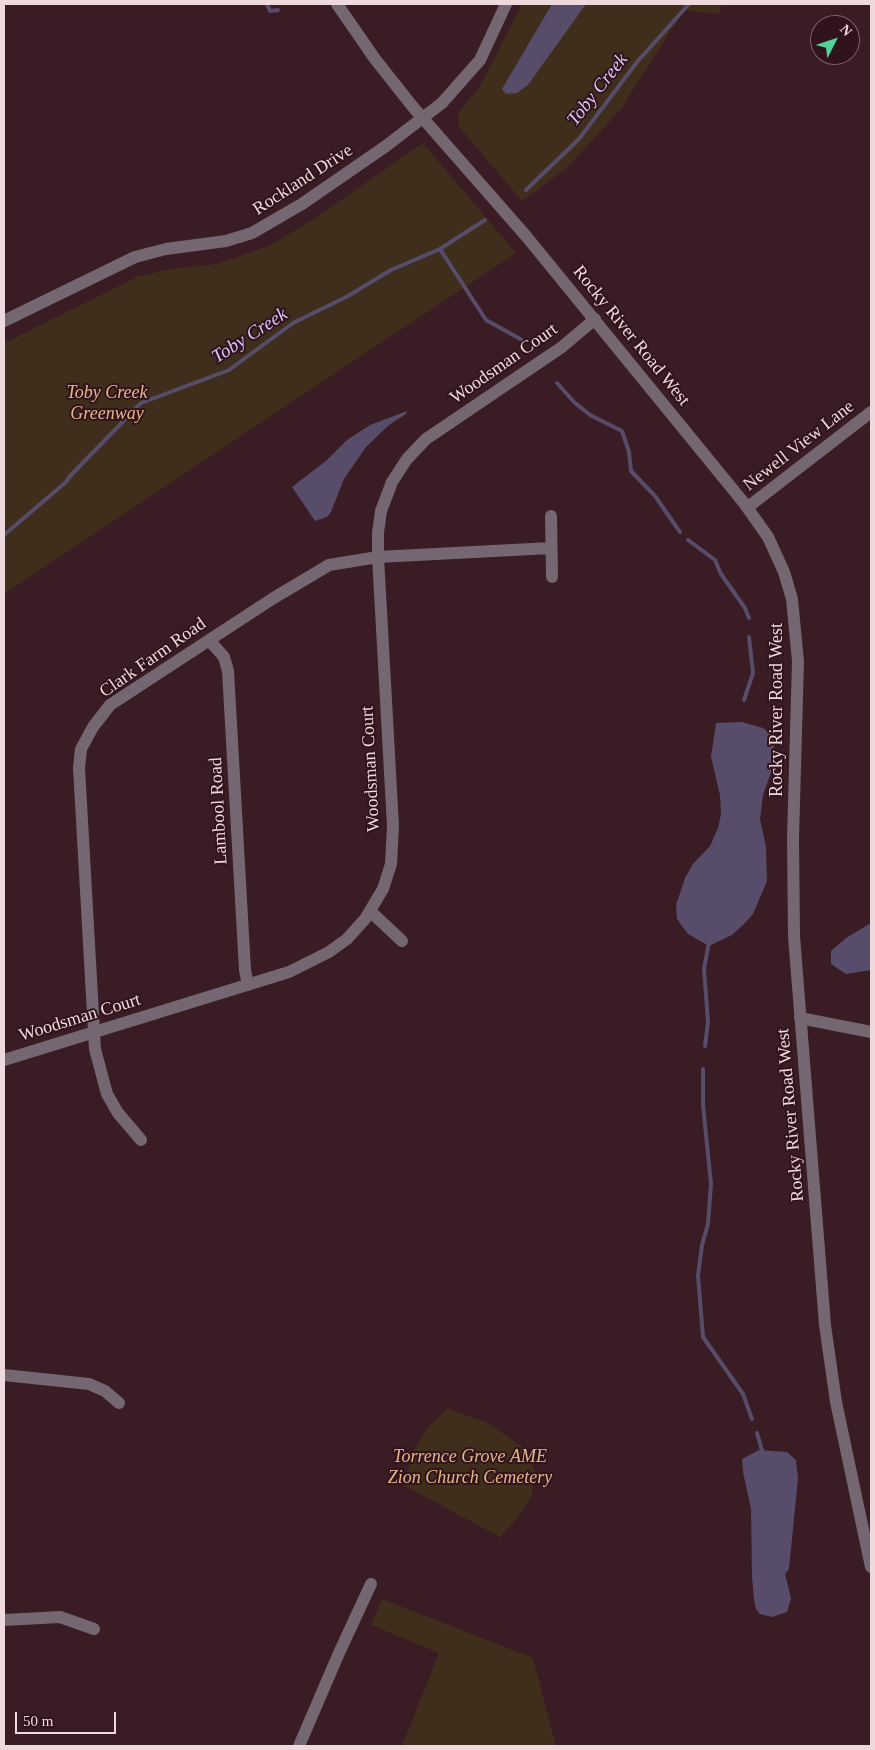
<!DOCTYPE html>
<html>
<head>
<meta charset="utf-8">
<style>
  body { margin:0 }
  #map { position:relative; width:875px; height:1750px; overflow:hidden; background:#3a1c24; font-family:"Times New Roman",serif }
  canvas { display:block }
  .frame { position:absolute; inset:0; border:5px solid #eed9dd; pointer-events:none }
  .north { position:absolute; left:810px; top:15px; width:50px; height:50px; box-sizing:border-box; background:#30131b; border:1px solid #7c6269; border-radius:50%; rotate:49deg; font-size:14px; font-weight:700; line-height:20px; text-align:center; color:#eed9dd }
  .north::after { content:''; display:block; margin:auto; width:18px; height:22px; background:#51d398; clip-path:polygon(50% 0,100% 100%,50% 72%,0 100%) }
  .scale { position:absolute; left:15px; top:1712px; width:101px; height:22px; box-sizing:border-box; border:2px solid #eed9dd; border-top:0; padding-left:6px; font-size:15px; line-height:18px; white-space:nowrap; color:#eed9dd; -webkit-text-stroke:4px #30131b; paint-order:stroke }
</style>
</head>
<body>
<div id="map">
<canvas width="875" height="1750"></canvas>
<div class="frame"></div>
<div class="north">N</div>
<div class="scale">50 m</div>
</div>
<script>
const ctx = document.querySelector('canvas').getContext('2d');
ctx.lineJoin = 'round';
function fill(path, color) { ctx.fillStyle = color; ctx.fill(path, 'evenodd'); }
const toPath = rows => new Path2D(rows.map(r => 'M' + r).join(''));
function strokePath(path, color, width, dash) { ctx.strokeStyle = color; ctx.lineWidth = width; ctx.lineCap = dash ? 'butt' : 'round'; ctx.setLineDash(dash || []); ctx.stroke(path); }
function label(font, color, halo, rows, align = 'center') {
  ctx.font = font + ' "Times New Roman",serif'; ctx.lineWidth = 4; ctx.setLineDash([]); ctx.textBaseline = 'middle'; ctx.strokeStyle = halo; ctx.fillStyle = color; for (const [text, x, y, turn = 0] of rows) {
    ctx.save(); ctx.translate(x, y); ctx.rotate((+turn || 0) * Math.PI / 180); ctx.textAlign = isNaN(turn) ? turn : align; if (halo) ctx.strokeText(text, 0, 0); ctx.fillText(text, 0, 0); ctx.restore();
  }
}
fill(toPath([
  [522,4,722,4,719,14,684,10,621,109,567,168,522,201,459,127,458,113,480,86],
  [423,143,516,253,4,594,4,343,137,277,170,269,217,264,269,246,312,220],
  [447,1408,490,1424,529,1452,535,1472,531,1497,519,1516,500,1537,403,1485,414,1450,427,1429],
  [382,1599,533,1658,556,1746,402,1746,439,1653,371,1625]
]), '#3f2e1c');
fill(toPath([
  [552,4,586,4,528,85,517,93,506,94,502,89],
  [407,411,406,414,389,425,366,447,344,479,331,512,327,517,315,521,292,487,326,461,347,440,370,425],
  [742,722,763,728,771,734,774,744,773,767,763,795,760,819,766,847,767,881,753,914,743,925,732,935,709,946,688,934,682,926,677,919,676,905,685,878,693,864,710,846,718,828,721,814,720,795,711,757,716,723],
  [871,923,871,970,846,974,831,964,831,951,846,938],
  [759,1450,787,1452,796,1460,798,1478,789,1569,785,1574,791,1598,787,1612,772,1617,760,1614,756,1609,754,1600,752,1577,751,1509,743,1472,742,1459]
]), '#574c69');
strokePath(toPath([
  [267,4,270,11,278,10],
  [526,190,579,139,637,62,689,4],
  [440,249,486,320,522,340],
  [557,383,574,402,590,415,622,431,629,452,631,471,655,496,680,532],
  [4,535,66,482,71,475,141,403,229,370,293,323,348,296,391,270,440,249,485,220],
  [688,540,715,560,721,574,745,608,749,618],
  [744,700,753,673,749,637],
  [705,1046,708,1022,704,969,709,942],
  [703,1069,703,1105,711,1184,708,1224,702,1245,698,1276,703,1337,743,1394,752,1419],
  [757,1433,763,1454]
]), '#574c69', 4);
strokePath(toPath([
  [337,4,375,59,413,107,526,236,744,503,768,537,784,572,792,599,798,661,793,838,794,936,825,1325,836,1402,871,1567],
  [4,321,135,257,166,249,226,241,252,233,302,204,386,146,442,103,480,60,506,4],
  [748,507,871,412],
  [551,516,552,577],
  [209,640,224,657,228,671,245,970,248,985],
  [370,911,402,941],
  [800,1018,871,1032],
  [4,1060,289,972,329,952,347,939,365,919,383,889,391,864,393,826,378,557,378,533,381,511,392,482,407,459,426,439,562,347,595,319],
  [141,1140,118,1113,107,1094,95,1049,79,768,81,749,93,727,110,705,272,599,329,565,378,557,551,548],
  [4,1375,89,1384,105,1391,119,1403],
  [4,1620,60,1617,94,1629],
  [299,1746,339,1653,371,1584]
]), '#746771', 12);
label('18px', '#eed9dd', '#30131b', [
  ["Rockland Drive",303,180,-33],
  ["Rocky River Road West",631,336,51],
  ["Woodsman Court",504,364,-35],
  ["Newell View Lane",799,446,-38],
  ["Clark Farm Road",153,658,-35],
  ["Rocky River Road West",777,710,-90],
  ["Woodsman Court",371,769,-93],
  ["Lambool Road",219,811,-93],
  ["Woodsman Court",80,1018,-17],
  ["Rocky River Road West",791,1115,-95]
]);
label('italic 18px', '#e3b689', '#30131b', [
  ["Toby Creek",107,393],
  ["Greenway",107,414],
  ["Torrence Grove AME",470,1457],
  ["Zion Church Cemetery",470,1478]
]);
label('italic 19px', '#d9c5fc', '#30131b', [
  ["Toby Creek",598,90,-52],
  ["Toby Creek",250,336,-33]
]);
</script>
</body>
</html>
